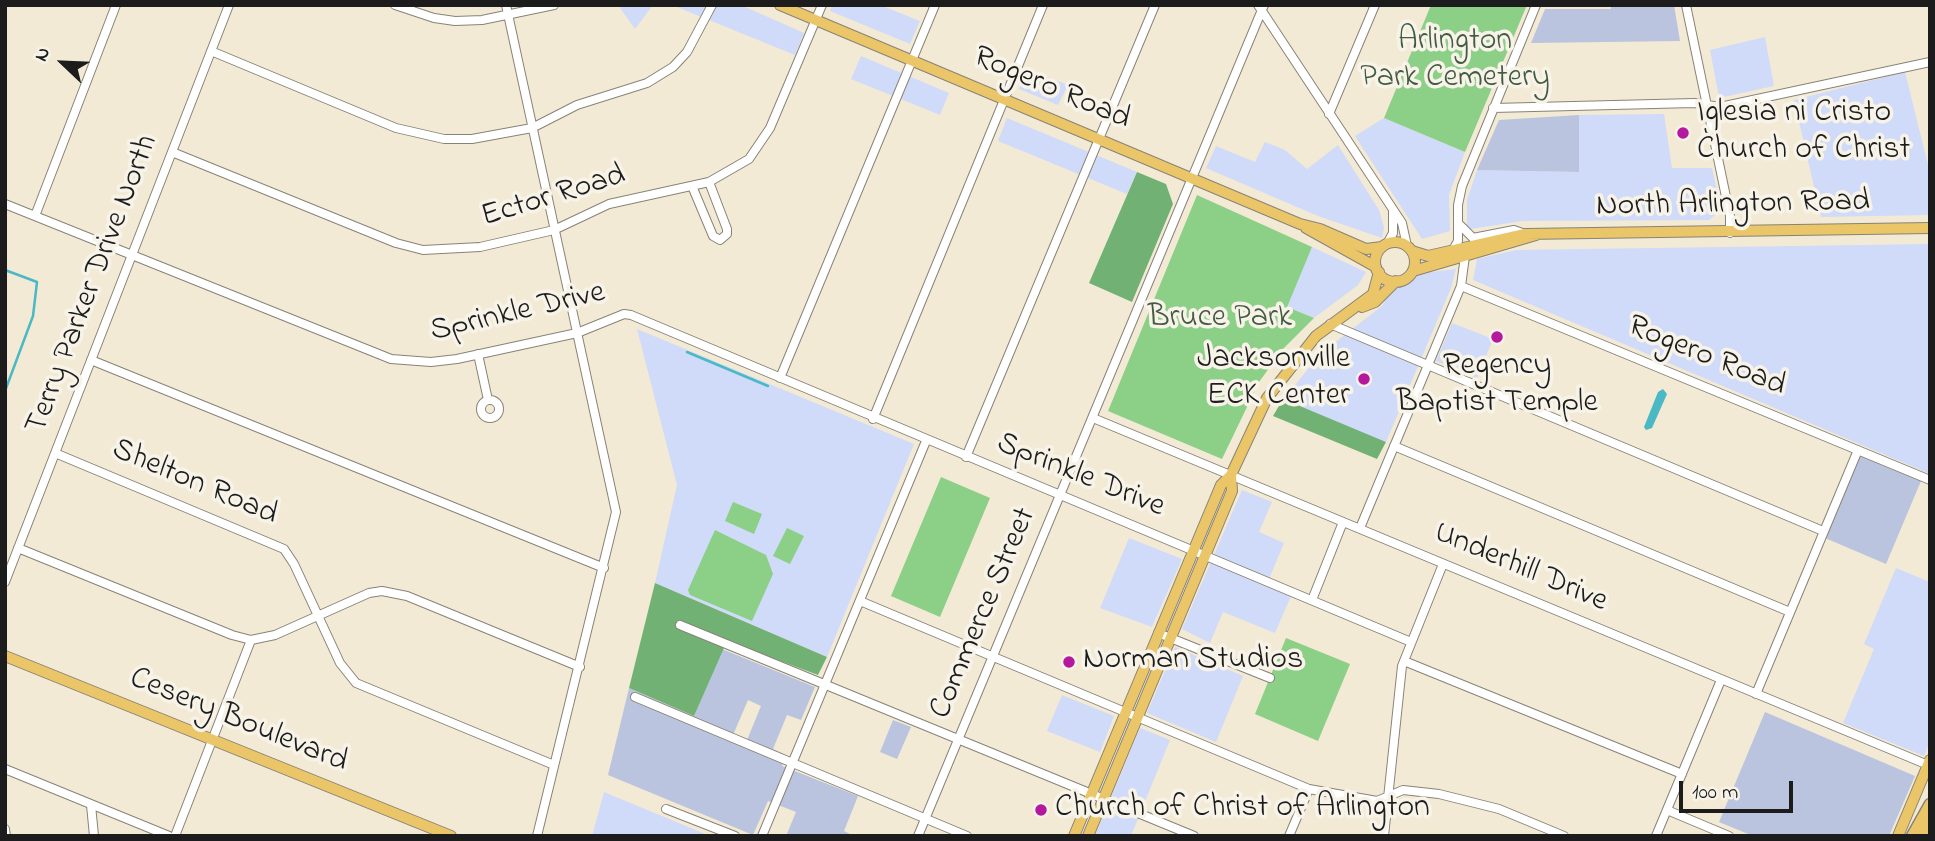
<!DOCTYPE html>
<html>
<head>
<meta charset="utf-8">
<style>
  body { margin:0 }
  #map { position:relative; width:1935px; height:841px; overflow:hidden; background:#f3ead5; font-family:"Indie Flower",sans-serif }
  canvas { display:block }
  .frame { position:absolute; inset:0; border:7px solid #1c1c1c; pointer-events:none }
  .north { position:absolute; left:28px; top:28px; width:70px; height:70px; -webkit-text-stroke:5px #f7f3e8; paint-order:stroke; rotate:293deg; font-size:19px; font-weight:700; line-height:28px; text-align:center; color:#1c1c1c }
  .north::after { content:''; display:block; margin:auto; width:24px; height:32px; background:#1c1c1c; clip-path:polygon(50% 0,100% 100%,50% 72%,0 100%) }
  .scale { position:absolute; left:1679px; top:781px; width:114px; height:32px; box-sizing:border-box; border:4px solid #1c1c1c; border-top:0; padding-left:9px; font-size:21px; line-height:24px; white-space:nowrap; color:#1c1c1c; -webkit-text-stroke:5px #f7f3e8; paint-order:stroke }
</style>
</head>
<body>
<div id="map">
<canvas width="1935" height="841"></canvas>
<div class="frame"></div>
<div class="north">N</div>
<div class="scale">100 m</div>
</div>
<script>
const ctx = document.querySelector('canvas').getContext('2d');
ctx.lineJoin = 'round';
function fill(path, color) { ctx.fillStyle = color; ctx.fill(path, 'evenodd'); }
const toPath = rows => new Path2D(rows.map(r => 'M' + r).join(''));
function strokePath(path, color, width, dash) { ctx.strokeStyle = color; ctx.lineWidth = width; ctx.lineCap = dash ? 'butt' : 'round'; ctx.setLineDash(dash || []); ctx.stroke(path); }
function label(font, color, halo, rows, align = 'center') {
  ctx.font = font + ' "Indie Flower",sans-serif'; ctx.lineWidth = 7; ctx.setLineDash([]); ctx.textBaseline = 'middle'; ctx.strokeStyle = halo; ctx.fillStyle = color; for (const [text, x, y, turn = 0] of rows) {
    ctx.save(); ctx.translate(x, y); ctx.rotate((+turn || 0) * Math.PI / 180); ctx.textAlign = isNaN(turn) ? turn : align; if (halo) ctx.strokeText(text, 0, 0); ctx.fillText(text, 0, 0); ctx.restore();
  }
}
fill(toPath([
  [618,5,653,5,635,29],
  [672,5,741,5,804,33,795,55],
  [832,5,880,5,920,21,910,44,830,11],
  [1765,37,1774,86,1719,98,1710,50],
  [861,56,949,93,940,115,851,79],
  [1028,69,1068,85,1058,105,1019,89],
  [1905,72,1930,173,1930,215,1821,217,1794,100],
  [1664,114,1672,168,1712,168,1721,210,1709,220,1523,221,1470,229,1467,225,1467,200,1477,170,1579,172,1579,115],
  [1007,118,1137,172,1127,194,998,141],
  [1384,118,1465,152,1449,195,1450,231,1422,239,1355,136],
  [1265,142,1285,150,1307,169,1338,145,1379,210,1384,227,1382,238,1318,216,1206,168,1216,146,1255,162],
  [1930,244,1930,474,1473,280,1477,259,1516,250],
  [1312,247,1366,272,1358,285,1314,318,1286,307],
  [1456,269,1451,288,1386,442,1283,400,1320,354,1382,306,1399,276],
  [1452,323,1493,339,1477,378,1436,361],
  [637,329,914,444,827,657,655,583,677,485],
  [1242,490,1272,502,1259,532,1284,543,1269,579,1294,589,1275,633,1223,612,1210,643,1182,629],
  [1129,538,1182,559,1152,627,1100,608],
  [1896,568,1930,582,1930,741,1924,756,1843,723,1874,649,1864,644],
  [1175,647,1243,676,1216,742,1147,713],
  [1062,695,1114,716,1100,752,1047,731],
  [1140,728,1170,740,1131,836,1095,836],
  [604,792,710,836,592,836]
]), '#d0daf9');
fill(toPath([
  [1611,5,1674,5,1680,41,1531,43,1545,9,1611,9],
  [1579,115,1579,172,1477,170,1499,120],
  [1860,456,1921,481,1886,564,1825,538],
  [722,649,815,687,801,720,787,715,773,749,786,755,782,766,858,796,844,831,854,836,786,836,796,812,768,801,753,835,608,775,629,688,694,716],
  [748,700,761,706,747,740,733,735],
  [1765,712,1915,776,1889,836,1753,836,1719,822],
  [893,720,911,727,897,759,880,752]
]), '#bac4de');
fill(toPath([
  [1431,5,1527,5,1465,152,1384,118],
  [1197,195,1312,247,1287,307,1314,318,1283,349,1259,382,1222,459,1108,411],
  [941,477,990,498,940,617,891,596],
  [733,502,762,514,754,534,725,521],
  [787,528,804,536,790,564,773,556],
  [715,530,766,555,773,574,752,621,690,595,688,590],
  [1286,638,1350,664,1318,741,1255,714]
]), '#8ccf87');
fill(toPath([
  [1137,172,1166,184,1173,204,1132,302,1089,283],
  [1283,399,1386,442,1377,459,1273,416],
  [655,583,827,657,818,675,727,641,694,716,629,688]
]), '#71b274');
fill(toPath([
  [1663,389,1667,394,1652,428,1646,430,1644,427,1658,392]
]), '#4ab8c5');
strokePath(toPath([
  [5,270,37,282,33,316,5,391],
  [687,352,768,386]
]), '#4ab8c5', 2.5);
const minor = toPath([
  [395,5,434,18,455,21,482,20,554,5],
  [506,5,616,512,537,836],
  [1258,5,1402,223,1407,246],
  [1686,5,1730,216,1730,233],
  [211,51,396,128,444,139,472,139,532,128,577,105,647,83,673,67,687,52,712,5],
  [1493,108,1694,103,1720,107,1930,62],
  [1329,114,1375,5],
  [172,152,396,243,423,250,480,247,554,230,609,204,709,182,749,159,770,128,822,5],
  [692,186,713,236,720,240,727,234,727,229,709,182],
  [5,204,391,359,431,362,457,359,577,333,624,314,631,315,1411,642],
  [35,216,116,5],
  [1460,225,1473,238,1514,230,1525,234],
  [1387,244,1393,233,1393,211],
  [1453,250,1458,241,1458,205,1462,186,1536,5],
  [1461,286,1930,480],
  [1330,324,1823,531],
  [478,354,488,400],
  [91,360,604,568],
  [780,378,935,5],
  '481 409a9 9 0 1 1 18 0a9 9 0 1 1-18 0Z',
  [1093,418,1928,765],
  [873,419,1043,5],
  [1394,446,1790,612],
  [55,453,284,549,294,564,340,663,356,683,554,765],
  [966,457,1155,5],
  [1360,528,1461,286,1465,256],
  [18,548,232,635,251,640,275,635,369,593,382,591,407,596,580,667],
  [5,582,229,5],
  [1312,600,1343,522],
  [860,601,1309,789,1377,801,1403,790,1439,794,1499,809,1564,836],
  [680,625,1194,836],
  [1158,633,1270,678],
  [1404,661,1682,774],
  [1756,694,1858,450],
  [635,697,967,836],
  [5,769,169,836],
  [91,805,94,836],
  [666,809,735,836],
  [1667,810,1729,836],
  [5,829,6,836],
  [175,836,251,640],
  [762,836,926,441],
  [918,836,1264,5],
  [1289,836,1309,789],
  [1384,836,1402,666,1443,564],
  [1656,836,1721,680]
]);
const major = toPath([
  [780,5,1300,224,1320,229,1366,249,1382,247],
  [1306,228,1376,267],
  '1375 262a20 20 0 1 1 40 0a20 20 0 1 1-40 0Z',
  [1412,251,1428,256,1525,234,1930,228],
  [1413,271,1536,235],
  [1362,307,1375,302,1396,281],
  [5,656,451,836],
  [1074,836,1221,485,1231,475,1267,398,1316,336,1373,294,1379,272],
  [1088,836,1232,491,1231,475],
  [1898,836,1930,760]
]);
const highway = toPath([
  [1912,836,1930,804],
  [1923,836,1930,820]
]);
strokePath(minor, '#888378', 10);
strokePath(major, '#888378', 12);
strokePath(highway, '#888378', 13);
strokePath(minor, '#fff', 8);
strokePath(major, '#eac669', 10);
strokePath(highway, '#eac669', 10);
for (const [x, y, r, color] of [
  [1683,133,7,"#b5179e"],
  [1497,337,7,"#b5179e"],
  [1364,379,7,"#b5179e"],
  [1069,662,7,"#b5179e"],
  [1041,810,7,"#b5179e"]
]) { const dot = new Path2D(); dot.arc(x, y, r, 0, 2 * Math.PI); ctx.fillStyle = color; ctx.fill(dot); strokePath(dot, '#f7f3e8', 2.5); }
label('32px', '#435b41', '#f7f3e8', [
  ["Arlington",1455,43],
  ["Park Cemetery",1455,80],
  ["Bruce Park",1220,320]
]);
label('32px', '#1c1c1c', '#f7f3e8', [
  ["Rogero Road",1051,90,23],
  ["Ector Road",554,198,-17],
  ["North Arlington Road",1733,206,-1],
  ["Terry Parker Drive North",94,285,-69],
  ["Sprinkle Drive",518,314,-13],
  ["Rogero Road",1706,358,22],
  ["Sprinkle Drive",1080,477,22],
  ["Shelton Road",194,484,23],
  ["Underhill Drive",1520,569,23],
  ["Commerce Street",985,614,-67],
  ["Cesery Boulevard",238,722,22]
]);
label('32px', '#1c1c1c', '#f7f3e8', [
  ["Iglesia ni Cristo",1697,115],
  ["Church of Christ",1697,152],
  ["Jacksonville",1350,361,"right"],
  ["ECK Center",1350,398,"right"],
  ["Regency",1497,368,"center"],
  ["Baptist Temple",1497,405,"center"],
  ["Norman Studios",1083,662],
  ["Church of Christ of Arlington",1055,810]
], 'left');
</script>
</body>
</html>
